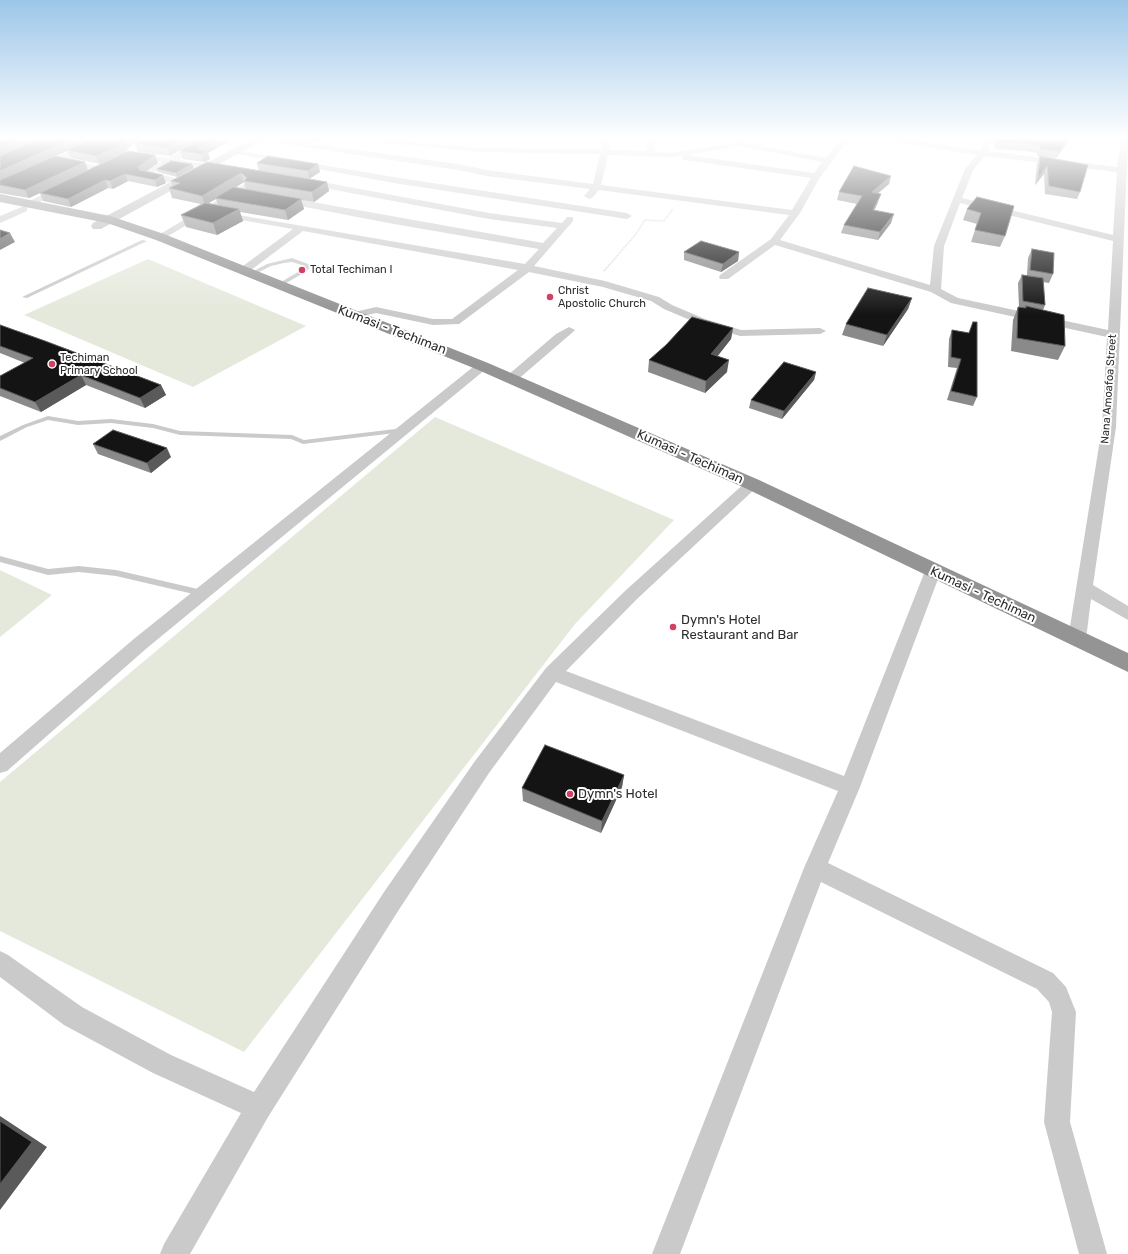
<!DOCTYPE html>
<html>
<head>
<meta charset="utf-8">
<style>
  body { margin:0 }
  canvas { display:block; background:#fff }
</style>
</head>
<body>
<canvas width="1128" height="1254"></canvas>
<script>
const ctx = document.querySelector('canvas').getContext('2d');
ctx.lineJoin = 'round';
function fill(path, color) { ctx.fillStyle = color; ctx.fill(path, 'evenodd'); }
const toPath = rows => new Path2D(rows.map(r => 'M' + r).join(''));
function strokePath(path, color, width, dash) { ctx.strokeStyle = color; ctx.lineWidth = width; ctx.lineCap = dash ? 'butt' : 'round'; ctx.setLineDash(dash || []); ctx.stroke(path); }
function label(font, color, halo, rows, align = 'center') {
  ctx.font = font + ' Rubik,sans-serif'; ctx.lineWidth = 4; ctx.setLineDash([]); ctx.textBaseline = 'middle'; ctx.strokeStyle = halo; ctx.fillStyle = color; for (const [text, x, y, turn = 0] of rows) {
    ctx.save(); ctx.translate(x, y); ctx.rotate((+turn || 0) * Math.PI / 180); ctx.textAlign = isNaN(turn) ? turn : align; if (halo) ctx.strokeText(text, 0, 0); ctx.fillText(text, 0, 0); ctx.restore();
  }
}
fill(toPath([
  [148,259,306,326,193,387,24,315],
  [435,417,674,520,575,624,244,1052,0,931,0,782],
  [0,570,52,595,0,637]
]), '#e5e9dc');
strokePath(toPath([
  [604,271,636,234,645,220,664,221,673,209]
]), '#cacaca', 1.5, [1, 1]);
fill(toPath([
  [142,240,147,241,27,298,22,297,142,240],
  [292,258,311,265,307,271,281,286,276,285,303,269,305,266,292,262,284,263,271,266,253,275,248,274,267,264,292,258],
  [48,416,78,421,111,419,153,424,180,431,292,435,304,440,404,428,408,430,404,432,303,444,291,439,180,435,153,428,111,423,78,425,48,420,27,427,0,441,0,436,23,425,48,416],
  [0,556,48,569,79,566,116,570,202,590,206,593,202,596,116,576,79,572,48,575,0,562,0,556]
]), '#cacaca');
fill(toPath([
  [99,138,109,138,65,160,105,167,105,171,65,165,62,164,61,161,0,189,0,183,99,138],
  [203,138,212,138,179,160,223,166,227,169,226,171,172,163,154,173,183,180,183,184,180,185,143,176,143,172,162,162,134,157,130,155,134,153,169,158,203,138],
  [255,138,275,138,458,164,487,170,593,184,600,154,478,152,384,143,380,141,384,139,478,148,601,149,604,138,612,138,609,150,646,151,647,143,652,138,660,138,655,144,654,152,671,153,740,142,826,158,842,138,850,138,820,177,800,213,780,240,930,285,934,246,965,169,977,155,905,144,885,138,898,138,980,150,985,138,993,138,988,151,1117,167,1121,138,1128,138,1116,427,1093,585,1128,606,1128,620,1091,599,1086,639,1083,644,1077,646,1071,644,1068,639,1102,427,1107,337,951,303,931,292,775,245,728,279,720,279,719,277,720,275,771,239,789,215,599,190,592,198,589,199,584,196,590,189,487,176,458,170,259,140,255,138],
  [740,146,822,162,814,173,687,155,740,146],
  [608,155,671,157,682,156,682,159,685,160,811,178,792,210,601,185,608,155],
  [985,156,1117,172,1113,235,962,198,973,170,985,156],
  [960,203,1113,241,1108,330,958,298,941,289,944,246,960,203],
  [234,150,394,177,627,213,632,216,627,219,394,183,237,154,233,152,234,150],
  [265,172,269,175,268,177,163,239,160,240,155,237,265,172],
  [306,179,489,213,562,223,567,217,573,217,573,221,534,266,605,281,659,297,672,305,705,319,741,330,820,328,826,331,820,334,740,336,697,323,664,309,651,301,603,287,529,272,459,324,433,325,376,313,354,318,350,317,348,315,350,313,376,307,433,319,452,319,518,270,303,231,247,273,243,274,238,271,239,269,293,229,218,216,215,215,215,211,525,264,539,249,394,224,279,202,274,199,279,196,543,243,557,228,489,219,303,184,303,180,306,179],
  [63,185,66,186,66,190,33,205,30,206,25,203,63,185],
  [24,206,27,207,27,211,0,223,0,216,24,206],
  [569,327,575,330,573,332,516,381,508,381,506,378,508,375,556,334,569,327],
  [482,362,486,363,488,366,486,369,147,648,7,771,0,773,0,753,135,638,478,363,482,362],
  [752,479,757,481,759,484,757,487,637,599,566,671,844,776,925,571,927,567,933,565,939,567,941,571,860,787,828,863,1053,973,1066,987,1076,1012,1070,1122,1107,1254,1079,1254,1044,1122,1052,1012,1049,1002,1037,989,821,882,680,1254,652,1254,804,868,838,791,556,682,489,773,400,908,268,1117,190,1254,160,1254,164,1244,241,1113,153,1073,64,1025,0,977,0,951,8,955,82,1007,171,1055,254,1092,384,892,475,761,546,668,625,591,747,481,752,479]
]), '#cacaca');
fill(toPath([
  [254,138,267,138,101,229,93,229,91,226,93,223,254,138]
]), '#b7b7b7');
fill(toPath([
  [0,194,110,216,164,234,488,363,759,480,1128,653,1128,672,745,488,476,369,156,240,107,223,0,202,0,194]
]), '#949494');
fill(toPath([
  [0,138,235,138,208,153,210,159,204,162,183,159,180,151,199,138,170,156,138,152,135,144,145,139,134,143,122,154,100,164,71,158,67,151,55,156,85,162,88,170,158,163,146,171,166,183,157,187,128,181,113,189,108,188,71,207,43,201,40,193,54,187,29,198,0,193],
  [292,138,325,138,317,142],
  [370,138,383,138,379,140],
  [994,138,1071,138,1056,158,1037,156,1038,153,1026,151,996,149,993,142],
  [1040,156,1080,192,1077,199,1045,194,1044,174,1035,185,1037,164],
  [257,163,318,164,320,172,309,179,327,182,329,191,314,202,301,200,304,209,288,220,240,212,243,221,217,235,186,227,181,215,201,204,172,198,169,188,173,187,171,181,259,171],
  [244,182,246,190,235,188],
  [216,199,218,205,208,203],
  [192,164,194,168,177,177,158,172,157,169],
  [891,176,889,184,878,193,878,202,874,210,891,223,878,240,841,233,844,225,857,204,837,200,839,192],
  [977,197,1005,236,1000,247,971,242,977,224,963,220,967,209],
  [1032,249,1053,274,1049,283,1043,282,1045,305,1043,310,1065,346,1058,360,1011,351,1013,320,1018,307,1019,307,1018,283,1022,275,1027,275,1028,258],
  [684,252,739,252,738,261,721,272,684,260],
  [912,298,908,309,883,346,842,335,846,324],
  [973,322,977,397,973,406,947,400,957,368,948,367,949,339,952,330,969,333],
  [0,325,161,385,166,395,145,408,86,385,41,412,0,396,0,376,25,363,0,353],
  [733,328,731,339,717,356,727,372,705,393,648,372,649,360],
  [816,372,814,380,782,419,749,408,751,400],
  [93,444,171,457,151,473,98,454],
  [624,775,622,787,601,833,523,801,522,788]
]), '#8a8a8a');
fill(toPath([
  [22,138,43,138,0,157,0,147],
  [74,138,96,138,0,181,0,171],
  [127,138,148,138,134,143,122,154,100,164,96,156],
  [184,138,200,138,170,156,167,148],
  [218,138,235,138,208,153,210,159,204,162,201,154,198,149],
  [316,138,325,138,317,142],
  [1069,138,1071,138,1056,158,1059,151],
  [155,155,158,163,141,175,138,167],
  [85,162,88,171,29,198,25,190],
  [192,164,194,168,177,177,176,173],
  [318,164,320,172,309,179,308,171],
  [1047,166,1044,174,1035,185,1038,178],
  [241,173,244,182,218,198,215,198,216,199,205,205,202,196],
  [125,174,128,181,113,189,110,181],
  [163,175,166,183,157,187,155,180],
  [891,176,889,184,870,200,872,192],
  [105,180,108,188,71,207,68,199],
  [327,182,329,191,314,202,312,192],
  [881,194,878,202,871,218,873,210],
  [301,199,304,209,288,220,285,210],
  [239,209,243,221,217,235,213,223],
  [894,214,891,223,878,240,880,232],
  [10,233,15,242,0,250,0,239],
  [739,252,738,261,721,272,723,264],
  [912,298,908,309,883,346,887,335],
  [733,328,731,339,710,366,711,354],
  [729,360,727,372,705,393,706,381],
  [816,372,814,380,782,419,784,411],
  [81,375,86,385,41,412,35,402],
  [161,385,166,395,145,408,140,398],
  [167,448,171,457,151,473,147,463],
  [624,775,622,787,601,833,602,821],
  [0,1116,47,1147,0,1210]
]), '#5a5a5a');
const building = toPath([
  [0,138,22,138,0,147,0,138],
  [40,138,74,138,0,171,0,156,40,138],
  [92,138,127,138,119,146,96,156,67,150,92,138],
  [147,138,184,138,167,148,135,144,147,138],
  [200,138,218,138,198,149,208,151,201,154,180,151,200,138],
  [997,138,1069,138,1059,151,1040,149,1040,146,1029,144,998,142,997,138],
  [128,151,155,155,138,167,140,170,163,175,155,180,125,174,110,181,105,180,68,199,40,193,128,151],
  [55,156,85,162,25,190,0,185,0,180,55,156],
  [268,156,318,164,308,171,257,163,268,156],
  [1040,156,1088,165,1080,192,1049,186,1047,166,1038,178,1040,156],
  [171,161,192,164,176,173,157,169,171,161],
  [207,162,327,182,312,192,244,181,247,178,241,173,202,196,169,188,180,183,171,181,207,162],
  [854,166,891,176,872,192,881,194,873,210,894,214,880,232,844,225,862,196,839,192,854,166],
  [233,187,301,199,285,210,215,198,233,187],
  [977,197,1014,206,1005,236,975,230,981,213,967,209,977,197],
  [205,203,239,209,213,223,181,215,205,203],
  [0,230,10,233,0,239,0,230],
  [701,241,739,252,723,264,684,252,701,241],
  [1032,249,1054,253,1053,274,1030,270,1032,249],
  [1022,275,1043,278,1045,305,1023,301,1022,275],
  [868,288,912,298,887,335,846,324,868,288],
  [1026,306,1064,315,1065,346,1017,338,1018,307,1026,308,1026,306],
  [692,317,733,328,711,354,729,360,706,381,649,360,666,345,692,317],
  [973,322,977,322,977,397,951,391,961,359,951,357,952,330,969,333,973,322],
  [0,325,45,341,161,385,140,398,81,375,35,402,0,388,0,376,33,358,0,346,0,325],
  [784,362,816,372,784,411,751,400,784,362],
  [113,430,167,448,147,463,93,444,113,430],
  [545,745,624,775,602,821,522,788,545,745],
  [0,1121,32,1142,0,1184,0,1121]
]);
fill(building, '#141414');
strokePath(building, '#5a5a5a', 1);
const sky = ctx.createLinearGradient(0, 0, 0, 314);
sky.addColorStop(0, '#9cc6e8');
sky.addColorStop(0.44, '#fff');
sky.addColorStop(1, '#ffffff00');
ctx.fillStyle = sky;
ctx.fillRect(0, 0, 1128, 314);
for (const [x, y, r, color] of [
  [302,270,4,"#d14161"],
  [550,297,4,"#d14161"],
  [52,364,4,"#d14161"],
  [673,627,4,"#d14161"],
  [570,794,4,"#d14161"]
]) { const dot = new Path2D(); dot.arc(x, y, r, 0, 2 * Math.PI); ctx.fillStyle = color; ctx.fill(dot); strokePath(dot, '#fff', 1.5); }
label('11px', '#2d2d2d', '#fff', [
  ["Total Techiman I",310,270],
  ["Christ",558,291],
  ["Apostolic Church",558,304],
  ["Techiman",60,358],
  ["Primary School",60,371]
], 'left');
label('11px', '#2d2d2d', '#fff', [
  ["Nana Amoafoa Street",1109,389,-86]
]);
label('13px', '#2d2d2d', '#fff', [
  ["Kumasi - Techiman",392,330,21],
  ["Kumasi - Techiman",690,457,24],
  ["Kumasi - Techiman",983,595,25]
]);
label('13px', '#2d2d2d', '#fff', [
  ["Dymn's Hotel",681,620],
  ["Restaurant and Bar",681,635],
  ["Dymn's Hotel",578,794]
], 'left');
</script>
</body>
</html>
